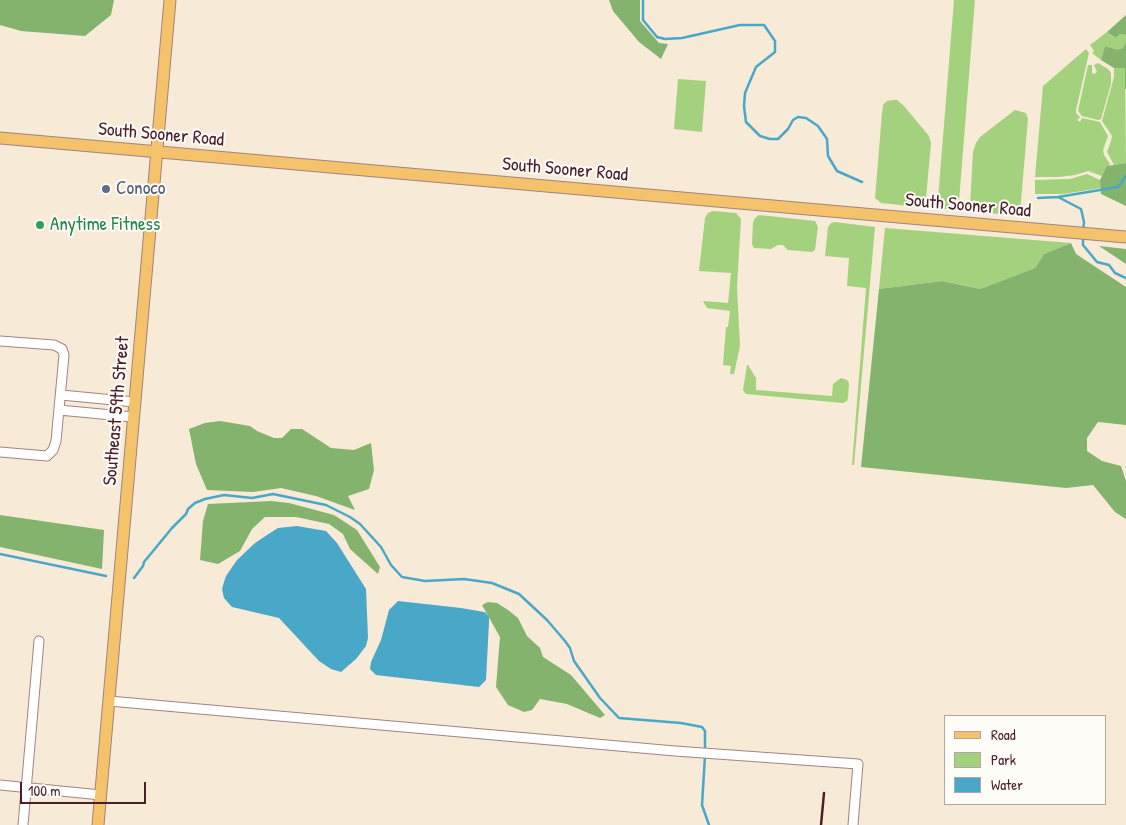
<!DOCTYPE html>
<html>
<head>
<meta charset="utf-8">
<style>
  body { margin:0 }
  #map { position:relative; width:1126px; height:825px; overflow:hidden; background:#f7ead7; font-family:"Patrick Hand",sans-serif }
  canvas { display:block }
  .legend { position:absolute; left:944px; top:715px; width:162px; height:90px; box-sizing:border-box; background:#fdfcf7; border:1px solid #b5a4a5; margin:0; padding:6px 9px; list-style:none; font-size:15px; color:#4a1f2b }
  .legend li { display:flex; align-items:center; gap:10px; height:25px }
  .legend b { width:25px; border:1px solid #b5a4a5 }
  .scale { position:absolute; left:20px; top:782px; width:126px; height:22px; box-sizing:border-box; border:2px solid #4a1f2b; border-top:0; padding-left:6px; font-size:15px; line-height:18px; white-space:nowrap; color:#4a1f2b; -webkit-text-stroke:4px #fdfcf7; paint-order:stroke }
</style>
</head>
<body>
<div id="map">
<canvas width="1126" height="825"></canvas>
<ul class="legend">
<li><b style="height:6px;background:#f3c26a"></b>Road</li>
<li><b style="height:14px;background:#a4d17e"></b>Park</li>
<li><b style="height:14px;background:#49a7c8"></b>Water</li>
</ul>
<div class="scale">100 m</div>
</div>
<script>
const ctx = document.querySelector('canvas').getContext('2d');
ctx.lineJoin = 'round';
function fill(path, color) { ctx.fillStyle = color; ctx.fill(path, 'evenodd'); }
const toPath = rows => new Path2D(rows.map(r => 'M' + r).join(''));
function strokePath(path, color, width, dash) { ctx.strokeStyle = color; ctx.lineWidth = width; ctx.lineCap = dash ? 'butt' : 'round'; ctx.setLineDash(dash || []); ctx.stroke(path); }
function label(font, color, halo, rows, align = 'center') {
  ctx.font = font + ' "Patrick Hand",sans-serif'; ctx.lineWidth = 4; ctx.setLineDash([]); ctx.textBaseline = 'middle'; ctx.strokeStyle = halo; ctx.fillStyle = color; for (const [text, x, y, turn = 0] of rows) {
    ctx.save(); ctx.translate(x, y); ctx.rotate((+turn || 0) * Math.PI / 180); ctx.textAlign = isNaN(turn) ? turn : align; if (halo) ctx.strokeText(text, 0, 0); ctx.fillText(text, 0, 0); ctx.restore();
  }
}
fill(toPath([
  [954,0,975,0,959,201,957,206,952,209,944,209,939,206,938,199],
  [1107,32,1114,38,1120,34,1126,35,1126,41,1123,48,1117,51,1105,46,1101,60,1092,53,1094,51,1090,45],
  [1086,49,1089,53,1076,110,1076,113,1080,117,1077,120,1080,122,1082,118,1100,122,1108,136,1103,150,1104,155,1110,164,1102,176,1088,171,1075,175,1059,177,1035,177,1043,86],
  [1098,63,1108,69,1111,73,1111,84,1101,119,1098,120,1082,116,1078,111,1088,65,1092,65,1092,73,1094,74,1097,72,1094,65],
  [1114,68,1125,68,1126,163,1114,165,1107,152,1111,141,1112,136,1102,121,1114,77],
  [678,79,706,81,702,132,674,129],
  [893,100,897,100,904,106,929,136,931,143,926,198,925,203,919,207,881,203,875,198,882,113,883,105,887,101],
  [1015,110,1026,113,1028,119,1020,213,1013,216,976,211,970,206,973,152,976,143,980,137],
  [1087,174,1100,180,1101,188,1063,194,1035,194,1035,180,1070,179],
  [713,211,736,213,741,219,737,287,740,346,734,374,730,374,731,366,723,365,726,327,728,327,730,311,707,308,703,301,728,303,731,273,699,271,705,218,708,213],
  [759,215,815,221,818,227,815,250,812,252,788,250,783,245,778,245,771,249,754,248,752,244,753,223,755,218],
  [835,222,875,227,854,465,852,465,866,288,847,286,849,258,825,256,828,227,831,223],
  [885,228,1071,243,1044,254,1035,268,980,289,942,281,879,289],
  [747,365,748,365,756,378,756,390,832,396,833,384,841,378,847,380,849,383,848,398,847,401,843,403,746,394,743,390]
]), '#a4d17e');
fill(toPath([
  [0,0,114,0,111,15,85,36,21,31,0,25],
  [609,0,640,0,640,21,659,43,668,44,661,59,639,42,613,11],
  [1126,15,1126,35,1120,34,1115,38,1107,32],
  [1126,41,1126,89,1125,89,1125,68,1114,68,1101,60,1105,46,1117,50,1123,48],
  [1126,163,1126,206,1101,194,1100,180,1107,166],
  [1071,243,1076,254,1126,287,1126,425,1098,422,1087,438,1087,451,1102,461,1121,466,1126,481,1126,519,1115,512,1093,485,1066,488,861,467,879,289,942,281,980,289,1035,268,1044,254],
  [1099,246,1126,249,1126,264],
  [220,421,250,426,257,431,274,438,282,438,291,429,302,429,331,448,354,450,371,443,374,470,369,489,348,496,355,510,316,496,281,488,253,492,207,490,196,464,189,429,205,423],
  [271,501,289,503,334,515,357,530,380,567,378,574,350,549,343,534,329,524,296,517,265,517,252,529,240,551,218,564,200,560,203,521,208,504],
  [0,515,104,530,102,569,0,547],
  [488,602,497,603,508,610,518,618,527,636,540,648,543,657,571,675,605,715,600,718,567,704,540,699,532,710,524,712,508,705,496,687,500,637,482,605]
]), '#83b36d');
fill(toPath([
  [297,526,326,531,337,543,366,589,368,638,366,646,356,659,341,672,331,669,319,661,279,618,232,607,224,598,222,589,224,582,226,576,237,560,255,543,267,535,278,528],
  [398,601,461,608,484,612,486,613,489,617,489,622,486,680,479,687,376,675,370,669,371,662,381,640,389,610]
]), '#49a7c8');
strokePath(toPath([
  [643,0,643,20,657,37,665,39,682,38,740,25,764,25,775,41,775,52,756,67,745,93,744,106,746,122,760,136,770,139,778,139,788,129,793,120,798,117,806,118,818,126,827,139,828,156,837,171,862,182],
  [1058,197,1081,209,1084,222,1083,231],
  [1038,198,1058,197,1118,187,1126,176],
  [1083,237,1083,245,1097,262,1109,265,1115,273,1126,278],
  [0,554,106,576],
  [134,578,143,566,144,562,172,528,186,514,188,509,195,503,205,499,224,495,252,498,273,494,326,505,350,517,360,524,381,547,391,565,402,577,425,581,464,579,492,583,519,594,547,620,565,641,570,648,574,661,600,698,619,718,681,723,702,727,705,731,705,750],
  [705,756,702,805,709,825]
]), '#49a7c8', 2.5);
const minor = toPath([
  [0,341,54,345,62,349,64,355,56,441,53,450,47,456,0,452],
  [61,395,135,402],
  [59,410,133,417],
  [109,701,675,751,858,764,853,825],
  [0,785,101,795],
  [23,825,39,641]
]);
const major = toPath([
  [0,138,1126,237],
  [98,825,170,0]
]);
strokePath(minor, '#a08481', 11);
strokePath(major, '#a08481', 13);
strokePath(minor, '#fff', 9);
strokePath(major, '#f3c26a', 11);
strokePath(toPath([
  [821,825,824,793]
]), '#4a1f2b', 2.5);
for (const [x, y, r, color] of [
  [106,189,5,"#5c6f8a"],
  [40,225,5,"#2e9e5b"]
]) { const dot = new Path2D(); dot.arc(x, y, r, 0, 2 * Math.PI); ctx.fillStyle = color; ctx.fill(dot); strokePath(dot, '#fdfcf7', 2); }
label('19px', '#4a1f2b', '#fdfcf7', [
  ["South Sooner Road",161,135,5],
  ["South Sooner Road",565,170,5],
  ["South Sooner Road",968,206,5],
  ["Southeast 59th Street",117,411,-85]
]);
label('19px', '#4e5e75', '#fdfcf7', [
  ["Conoco",116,189]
], 'left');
label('19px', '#27864d', '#fdfcf7', [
  ["Anytime Fitness",50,225]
], 'left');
</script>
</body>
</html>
